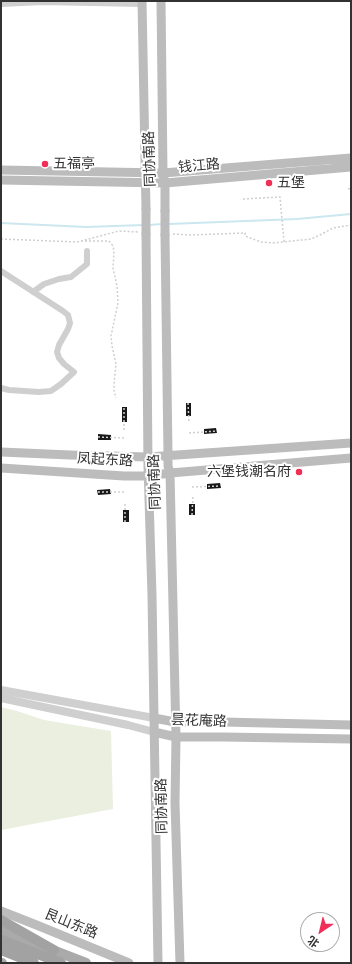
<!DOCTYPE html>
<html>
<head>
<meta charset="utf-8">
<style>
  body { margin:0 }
  #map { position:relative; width:352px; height:964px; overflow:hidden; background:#fff; font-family:Figtree,"Noto Sans SC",sans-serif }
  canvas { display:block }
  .frame { position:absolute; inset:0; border:2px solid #323232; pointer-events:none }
  .north { position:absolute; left:300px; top:912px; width:40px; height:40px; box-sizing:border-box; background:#fff; border:1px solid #adadad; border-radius:50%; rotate:215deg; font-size:11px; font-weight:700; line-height:16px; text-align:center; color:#323232 }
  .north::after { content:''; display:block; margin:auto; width:14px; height:18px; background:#f02e58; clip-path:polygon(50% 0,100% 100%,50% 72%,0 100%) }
</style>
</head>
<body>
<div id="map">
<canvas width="352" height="964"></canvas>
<div class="frame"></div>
<div class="north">北</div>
</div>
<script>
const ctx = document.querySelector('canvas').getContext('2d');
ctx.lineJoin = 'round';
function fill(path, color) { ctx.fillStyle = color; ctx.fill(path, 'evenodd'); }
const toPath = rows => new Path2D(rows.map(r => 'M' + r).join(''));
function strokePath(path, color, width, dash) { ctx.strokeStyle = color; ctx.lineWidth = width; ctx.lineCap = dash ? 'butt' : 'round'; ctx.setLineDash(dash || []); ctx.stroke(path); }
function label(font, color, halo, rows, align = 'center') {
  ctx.font = font + ' Figtree,"Noto Sans SC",sans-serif'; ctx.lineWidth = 4; ctx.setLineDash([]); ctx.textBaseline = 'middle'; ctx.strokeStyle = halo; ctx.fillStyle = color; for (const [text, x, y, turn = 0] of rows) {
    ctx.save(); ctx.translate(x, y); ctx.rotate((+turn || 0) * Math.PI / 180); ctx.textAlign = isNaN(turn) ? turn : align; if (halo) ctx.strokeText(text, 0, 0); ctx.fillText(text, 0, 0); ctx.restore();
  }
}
fill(toPath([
  [1,707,17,711,44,720,111,731,113,809,1,830]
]), '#eaefe0');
strokePath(toPath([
  [1,223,86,227,144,225],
  [169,224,297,219,351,214],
  [149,225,162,224]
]), '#cce7ef', 2);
fill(toPath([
  [186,403,191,403,191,416,186,416],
  [122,407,127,407,127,422,122,422],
  [216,428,217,433,204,434,204,429],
  [98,434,111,435,111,440,98,440],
  [220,483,221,488,207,489,207,484],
  [110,489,111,494,98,495,97,490],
  [189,504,195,504,195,515,189,515],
  [123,510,129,510,129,522,123,522]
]), '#191919');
strokePath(toPath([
  [348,189,351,188],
  [243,199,280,197,284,242],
  [173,234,191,235,245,233,245,236,261,242,273,243,311,239,320,235,333,228,351,225],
  [1,239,77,242],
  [81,241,109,241,113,246,114,252,113,268,117,286,118,303,111,336,112,346,116,364,114,384,114,391,116,398],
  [77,242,119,231,138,232],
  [188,403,189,423],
  [124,430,124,407],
  [189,433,217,431],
  [98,437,124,438],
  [192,487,220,486],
  [98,492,125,492],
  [125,504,125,522],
  [192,515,193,495]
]), '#cfcfcf', 1.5, [2, 2]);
strokePath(toPath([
  [1,4,42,2,142,4],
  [1,271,63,311,68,315,70,323,68,329,59,345,57,352,59,358,64,364,74,372,61,384,51,391,39,392,9,390,1,388],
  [33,292,44,284,59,279,71,277,87,264,87,251]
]), '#cfcfcf', 6);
strokePath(toPath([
  [1,690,154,718],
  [1,698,128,725,154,732]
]), '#cfcfcf', 8);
strokePath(toPath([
  [142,1,146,209],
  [161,1,163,173,165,183,165,211],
  [1,170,163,173,351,158],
  [1,180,165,183,351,167],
  [146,234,148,466,152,595,158,963],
  [165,235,168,455,168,466,170,473,176,737,175,803,180,963],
  [1,452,70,455,148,457,351,443],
  [1,468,124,476,149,476,170,473,351,458],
  [154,718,175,722,223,722,351,725],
  [154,732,176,737,223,737,351,739],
  [1,911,39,926,129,963]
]), '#bcbcbc', 9);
strokePath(toPath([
  [1,930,86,963],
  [1,963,2,963]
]), '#aaa', 10);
strokePath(toPath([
  [1,920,54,950],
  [1,940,61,963],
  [1,950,34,963]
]), '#a2a2a2', 10);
strokePath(toPath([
  [146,209,146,234],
  [165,211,165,235]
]), '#bcbcbc', 9);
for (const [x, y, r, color] of [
  [45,164,4,"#f02e58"],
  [269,183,4,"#f02e58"],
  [299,472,4,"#f02e58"]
]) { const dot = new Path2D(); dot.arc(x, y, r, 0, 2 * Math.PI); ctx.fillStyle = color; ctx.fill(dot); strokePath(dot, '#fff', 1.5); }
label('14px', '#323232', '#fff', [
  ["同协南路",150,159,-92],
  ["钱江路",199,166,-5],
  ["凤起东路",105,460,3],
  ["同协南路",155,482,-92],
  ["昙花庵路",199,721,2],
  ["同协南路",162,806,-91],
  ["艮山东路",71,924,22]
]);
label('14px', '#323232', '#fff', [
  ["五福亭",53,164],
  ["五堡",277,183],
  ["六堡钱潮名府",291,472,"right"]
], 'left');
</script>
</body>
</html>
